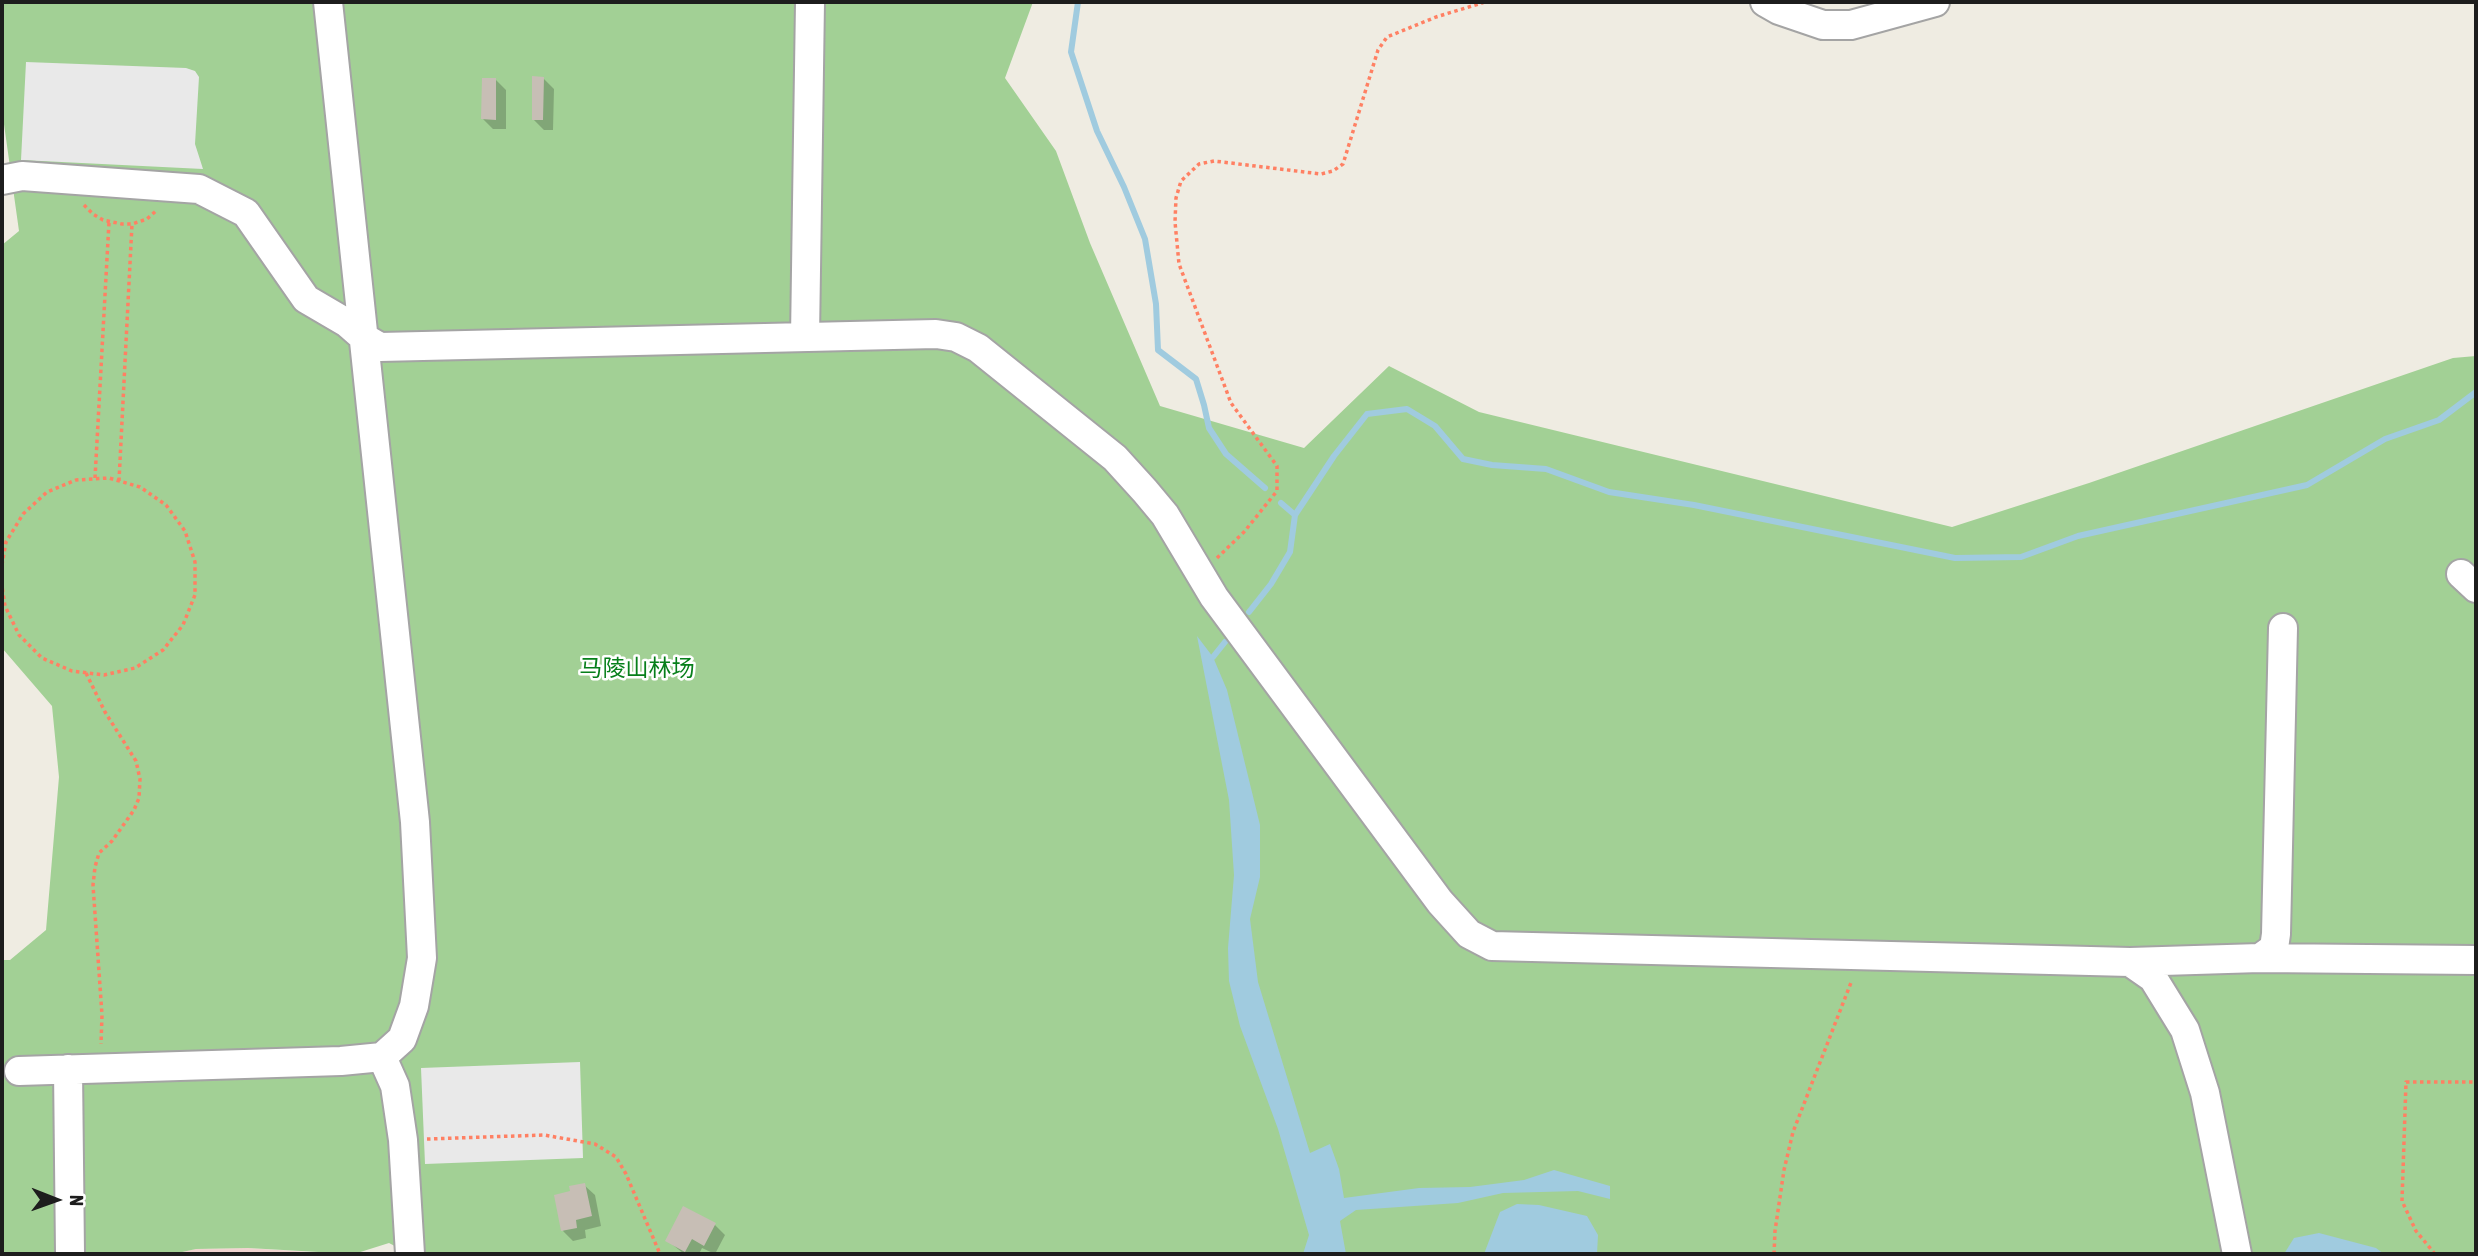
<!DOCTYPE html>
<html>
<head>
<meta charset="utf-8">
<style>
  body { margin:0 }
  #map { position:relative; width:2478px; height:1256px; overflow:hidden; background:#efece2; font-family:"Asap Condensed",sans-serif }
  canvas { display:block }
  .frame { position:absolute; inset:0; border:4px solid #1d1d1d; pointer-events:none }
  .north { position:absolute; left:21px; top:1165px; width:70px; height:70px; -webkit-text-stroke:5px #fff; paint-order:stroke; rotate:91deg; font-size:19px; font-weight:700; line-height:28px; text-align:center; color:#1d1d1d }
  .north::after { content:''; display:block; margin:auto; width:24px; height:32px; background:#1d1d1d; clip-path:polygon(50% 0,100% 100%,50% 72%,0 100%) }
</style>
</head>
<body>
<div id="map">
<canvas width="2478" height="1256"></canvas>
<div class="frame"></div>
<div class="north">N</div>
</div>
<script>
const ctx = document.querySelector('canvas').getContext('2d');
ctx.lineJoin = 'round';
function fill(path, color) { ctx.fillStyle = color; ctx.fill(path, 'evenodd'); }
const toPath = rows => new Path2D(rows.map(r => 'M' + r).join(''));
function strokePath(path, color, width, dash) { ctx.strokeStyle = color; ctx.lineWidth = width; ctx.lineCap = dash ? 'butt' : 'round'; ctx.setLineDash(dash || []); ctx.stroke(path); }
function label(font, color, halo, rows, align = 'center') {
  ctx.font = font + ' "Asap Condensed","Noto Sans SC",sans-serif'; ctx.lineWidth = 5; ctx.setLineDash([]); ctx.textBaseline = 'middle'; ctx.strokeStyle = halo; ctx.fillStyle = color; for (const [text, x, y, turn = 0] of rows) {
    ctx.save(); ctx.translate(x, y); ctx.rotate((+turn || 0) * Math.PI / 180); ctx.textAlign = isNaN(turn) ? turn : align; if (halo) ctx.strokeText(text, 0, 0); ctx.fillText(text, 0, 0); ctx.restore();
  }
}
fill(toPath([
  [248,1248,337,1254,173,1254,196,1249]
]), '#f1d4d0');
fill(toPath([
  [2,2,1033,2,1005,78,1056,151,1090,243,1160,406,1304,448,1389,366,1479,412,1952,527,2089,483,2453,358,2476,356,2476,1254,410,1254,389,1243,354,1254,248,1248,196,1249,173,1254,2,1254,2,960,10,960,46,930,59,777,52,706,2,648,2,245,19,231,2,110]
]), '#a2d095');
fill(toPath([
  [26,62,186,68,195,71,199,77,195,144,203,169,21,160],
  [580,1062,583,1158,425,1164,421,1068]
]), '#e9e9e9');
fill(toPath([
  [1197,636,1213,657,1227,690,1260,825,1260,877,1250,919,1258,982,1310,1153,1330,1144,1339,1169,1344,1198,1419,1188,1470,1187,1524,1180,1554,1170,1610,1186,1610,1199,1578,1191,1503,1193,1458,1203,1356,1210,1340,1221,1346,1254,1303,1254,1309,1235,1278,1129,1240,1026,1229,981,1228,948,1234,875,1229,800],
  [1517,1204,1539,1205,1587,1216,1598,1235,1597,1254,1484,1254,1500,1212],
  [2319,1233,2376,1248,2384,1254,2284,1254,2294,1238]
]), '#a0cbdf');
fill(toPath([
  [543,78,554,89,553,130,544,130,533,119],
  [496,80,506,90,506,129,493,129,483,119],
  [584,1185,595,1195,601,1226,585,1230,586,1238,573,1241,563,1231],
  [684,1208,715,1225,725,1235,715,1254,702,1248,699,1254,684,1254,667,1240]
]), '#0003');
strokePath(toPath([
  [1078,2,1071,52,1097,131,1124,187,1145,239,1156,304,1158,350,1196,379,1204,405,1209,428,1226,454,1265,488],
  [1295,515,1334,456,1367,414,1407,409,1435,426,1463,459,1492,465,1546,469,1609,492,1694,505,1955,558,2021,557,2078,536,2307,485,2385,439,2439,420,2476,392],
  [1249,612,1271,584,1290,552,1295,515,1281,503],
  [1213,657,1225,642]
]), '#a0cbdf', 6);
fill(toPath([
  [532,76,544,77,543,120,532,120],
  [482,78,496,78,496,120,481,119],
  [585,1183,592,1216,576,1220,577,1228,561,1231,554,1195,570,1191,569,1186],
  [683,1206,716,1223,704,1246,692,1239,685,1252,665,1241]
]), '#c7beb5');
const minor = toPath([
  [1765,2,1779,10,1823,25,1851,25,1935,2],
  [2,180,22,176,199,189,246,213,306,299,347,323,363,337,380,347,936,334,956,337,978,348,1115,458,1145,491,1165,515,1214,597,1440,902,1469,934,1492,946,2130,962,2260,958,2274,948,2276,934,2283,628],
  [805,337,810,2],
  [2461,574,2476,588],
  [2260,958,2476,960],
  [2130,962,2153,978,2185,1030,2205,1093,2237,1254],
  [382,1057,395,1086,403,1140,410,1254],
  [68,1069,70,1254],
  [19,1071,341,1061,382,1057,402,1039,414,1006,422,958,415,822,328,2]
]);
strokePath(minor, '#a4a4a4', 32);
strokePath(toPath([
  [84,205,93,214,103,220,122,224,132,224,147,219,157,210],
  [95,478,109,222],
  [119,481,132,224],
  [1217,558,1244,532,1277,491,1277,466,1231,403,1179,264,1175,222,1176,198,1181,181,1199,164,1214,161,1321,174,1333,171,1343,164,1378,50,1387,37,1436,17,1485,2],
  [2,565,6,542,23,514,47,492,76,480,109,478,140,487,166,505,185,531,195,562,195,595,183,625,163,650,135,668,104,675,72,671,42,658,19,635,5,606,2,586],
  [86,673,105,712,136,761,140,779,139,798,134,810,112,841,99,853,95,867,93,885,102,1015,101,1044],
  [427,1139,544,1135,595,1144,616,1157,626,1174,660,1254],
  [1774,1254,1775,1231,1784,1170,1793,1132,1852,980],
  [2435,1254,2416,1231,2402,1201,2406,1082,2476,1082]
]), '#ff8063', 3.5, [3.5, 3.5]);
strokePath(minor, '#fff', 28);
label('23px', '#077f1b', '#fff', [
  ["马陵山林场",637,669]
]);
</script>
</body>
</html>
